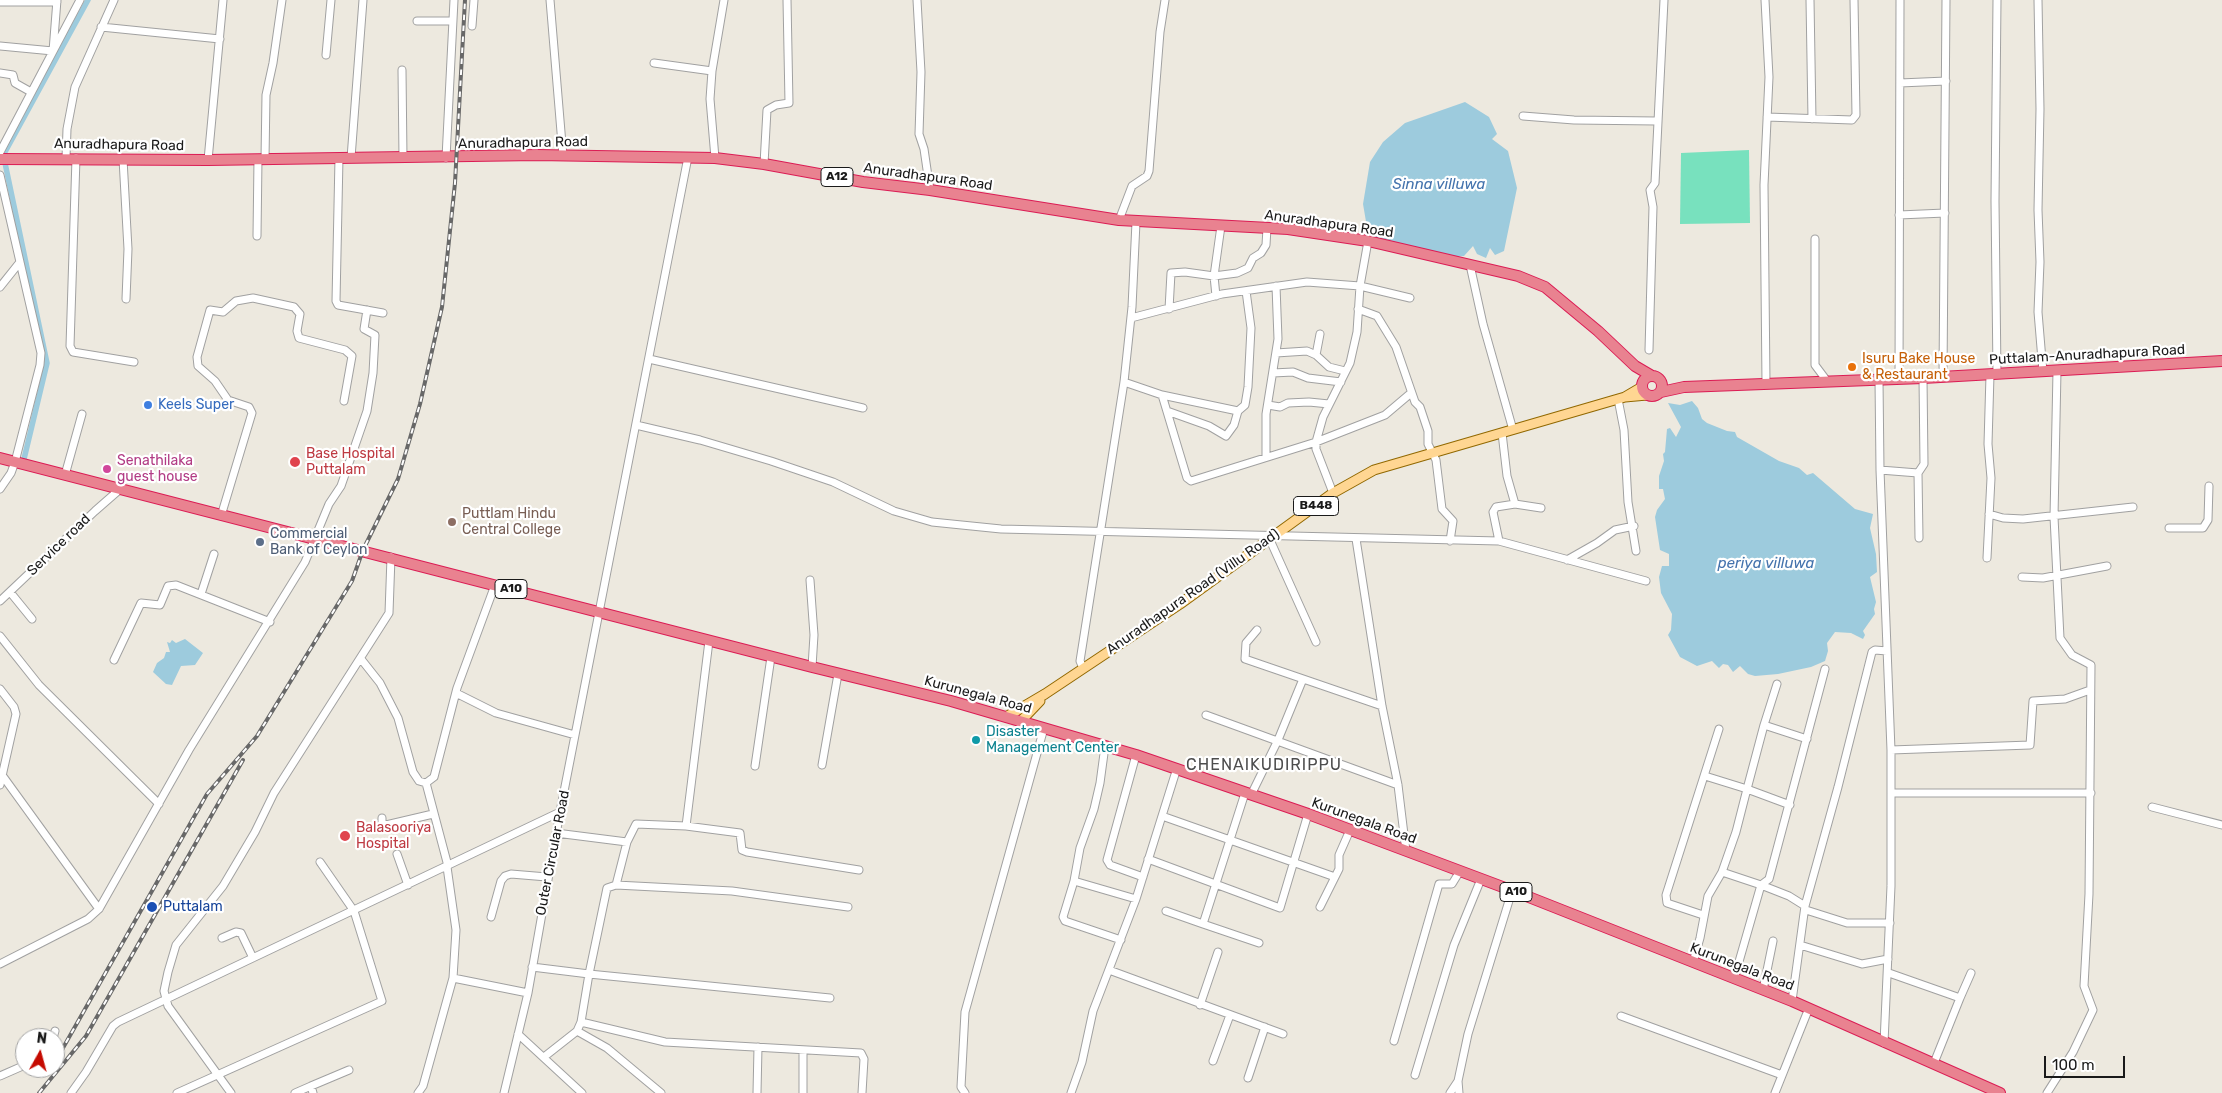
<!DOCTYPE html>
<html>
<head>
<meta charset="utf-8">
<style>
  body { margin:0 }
  #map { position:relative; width:2222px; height:1093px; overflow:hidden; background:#ede9df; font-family:Rubik,sans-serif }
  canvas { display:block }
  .north { position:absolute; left:15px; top:1028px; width:50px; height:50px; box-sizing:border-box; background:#fff; border:1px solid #a3a3a3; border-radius:50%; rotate:7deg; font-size:14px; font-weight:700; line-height:20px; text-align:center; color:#1a1a1a }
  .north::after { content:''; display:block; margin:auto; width:18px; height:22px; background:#c50a00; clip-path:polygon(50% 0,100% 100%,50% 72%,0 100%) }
  .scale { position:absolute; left:2044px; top:1056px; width:81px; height:22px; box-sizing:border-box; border:2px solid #1a1a1a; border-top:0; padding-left:6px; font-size:15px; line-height:18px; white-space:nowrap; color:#1a1a1a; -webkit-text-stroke:4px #fff; paint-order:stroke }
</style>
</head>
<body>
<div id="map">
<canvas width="2222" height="1093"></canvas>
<div class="north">N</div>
<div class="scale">100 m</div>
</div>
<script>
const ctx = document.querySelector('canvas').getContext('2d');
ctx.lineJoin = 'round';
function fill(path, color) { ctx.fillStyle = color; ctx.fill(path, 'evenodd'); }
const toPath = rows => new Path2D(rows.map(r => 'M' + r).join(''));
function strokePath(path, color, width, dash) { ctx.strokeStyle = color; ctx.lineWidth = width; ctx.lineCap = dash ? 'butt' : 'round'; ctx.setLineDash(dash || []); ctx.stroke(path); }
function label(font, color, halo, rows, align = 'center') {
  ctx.font = font + ' Rubik,sans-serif'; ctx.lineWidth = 4.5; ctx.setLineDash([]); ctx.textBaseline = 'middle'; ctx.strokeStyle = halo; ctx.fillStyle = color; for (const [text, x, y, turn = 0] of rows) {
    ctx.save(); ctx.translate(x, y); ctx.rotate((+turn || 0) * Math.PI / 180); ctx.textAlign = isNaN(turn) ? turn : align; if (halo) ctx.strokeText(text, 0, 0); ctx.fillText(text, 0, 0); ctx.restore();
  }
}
fill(toPath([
  [1749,150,1750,223,1680,224,1681,153]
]), '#78e1be');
fill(toPath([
  [1465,102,1489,117,1497,134,1492,139,1508,151,1517,188,1504,251,1495,255,1490,248,1486,258,1477,254,1473,246,1464,256,1452,257,1369,239,1363,204,1370,162,1383,142,1405,123],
  [1692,401,1698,408,1702,419,1707,423,1727,431,1735,432,1737,437,1779,461,1799,468,1807,475,1813,473,1855,509,1873,514,1870,528,1876,554,1877,572,1870,577,1876,602,1874,609,1875,614,1863,631,1865,635,1863,639,1851,633,1835,632,1827,643,1828,651,1825,661,1811,667,1778,674,1755,676,1748,674,1740,666,1733,672,1728,665,1723,664,1719,668,1712,661,1697,666,1680,657,1668,635,1671,630,1672,614,1661,593,1659,577,1662,566,1669,566,1669,554,1660,550,1655,517,1657,510,1665,499,1663,489,1659,489,1659,476,1664,461,1663,454,1665,452,1667,429,1670,428,1676,437,1681,427,1668,403,1680,405],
  [185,639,203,653,195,665,181,666,172,685,166,684,153,672,157,663,164,658,166,652,170,652,167,642,170,643,172,640,176,643]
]), '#9dcbdd');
strokePath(toPath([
  [5,152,88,0],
  [5,163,47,363,24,459]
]), '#9dcbdd', 5.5);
const minor = toPath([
  [550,0,563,156],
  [917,0,921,72,919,134,924,149,930,190],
  [1765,0,1769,77,1764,185,1766,383],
  [1810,0,1812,119],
  [1997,0,1995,201,1997,374],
  [2038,0,2040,109,2038,210,2040,262,2038,312,2043,372],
  [0,2,57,2],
  [417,21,453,21],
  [472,26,474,0],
  [101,27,220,39],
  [0,46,53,51,57,0],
  [326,55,331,0],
  [654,63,712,71],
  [402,70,403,158],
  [0,73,13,75,15,83,31,92],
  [1900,83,1946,81],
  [1523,116,1574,120,1656,121],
  [1767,117,1852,120,1856,115,1854,0],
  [0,152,80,0],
  [66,158,67,129,75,87,114,0],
  [76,158,70,346,73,352,134,362],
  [339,158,336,301,338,305,383,313],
  [351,158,363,0],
  [446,158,454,0],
  [715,158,710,99,712,71,724,0],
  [123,159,128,249,126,299],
  [265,159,266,95,273,63,282,0],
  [208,160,223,0],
  [764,164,767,110,776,105,789,103,787,0],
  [0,175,20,262,0,287],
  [1899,215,1945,213],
  [1119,220,1132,186,1147,176,1149,171,1160,32,1165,0],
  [257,236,258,159],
  [1815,239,1815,365,1827,381],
  [1470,265,1483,324,1513,430],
  [1216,296,1214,276,1221,226],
  [1169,309,1171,273,1185,272,1214,276,1237,273,1248,268,1253,258,1261,253,1266,245,1267,228],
  [1358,309,1377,316,1396,347,1415,402,1420,407,1428,431,1428,444,1436,460,1442,509,1453,521,1450,541],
  [1131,318,1222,294,1307,282,1360,286,1410,298],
  [1649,350,1653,207,1650,190,1655,183,1664,0],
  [1276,353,1307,351,1316,355,1329,367,1345,371],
  [1316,355,1320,334],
  [649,359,863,408],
  [1273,373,1293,372,1308,378,1341,382],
  [1943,376,1946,0],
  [1899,379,1900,0],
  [1879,380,1880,470,1891,750,1891,886,1884,1043],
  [1124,382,1162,395,1187,478,1191,481,1316,442,1385,415,1411,393],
  [1162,395,1238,411],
  [1618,399,1624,430,1628,502,1636,551],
  [1268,405,1280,407,1288,403,1309,402,1329,404],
  [1167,411,1209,426,1226,436,1234,425,1238,411,1245,405,1248,387,1251,328,1246,291],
  [636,425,700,440,771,461,833,482,894,511,932,522,1001,529,1499,541,1646,581],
  [1266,457,1266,414,1278,339,1276,286],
  [1880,470,1918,473,1924,464,1923,378],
  [1918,473,1919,538],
  [65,475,82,414],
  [0,489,11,473,15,462,40,365,41,353,20,262],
  [1333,493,1316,449,1316,442,1323,417,1350,363,1357,332,1360,286,1368,241],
  [1515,504,1541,508],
  [1989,514,2003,518,2023,519,2133,507],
  [221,516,252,413,249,407,228,400,215,381,198,366,197,357,210,310,223,312,236,301,253,298,294,307,300,314,297,331,299,338,345,350,352,356,344,401],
  [2169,528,2203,528,2208,520,2209,486],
  [1356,539,1382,706,1398,785,1406,851],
  [1270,540,1316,642],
  [1499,541,1493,512,1496,507,1515,504,1507,476,1502,433],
  [1987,558,1991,478,1988,444,1990,375],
  [1567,560,1597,543,1615,530,1634,526],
  [2022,577,2043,578,2107,566],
  [810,580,814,635,812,667],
  [10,592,32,619],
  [201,594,214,554],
  [0,601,95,511,119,490],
  [1257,630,1246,643,1245,659,1382,706],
  [0,636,39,685,159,804],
  [709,641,686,826,740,833,742,850,747,852,859,870],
  [361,659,380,683,398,718,413,772,419,781,426,783],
  [114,660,141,603,160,605,168,586,176,585,270,622],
  [1083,668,1080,661,1124,382,1132,307,1136,222],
  [1777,684,1764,725,1807,739],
  [0,689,14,707,16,714,0,785],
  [456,693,496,713,575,735],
  [1206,715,1398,785],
  [1764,725,1747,789,1790,805],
  [1891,750,2030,745,2033,701,2065,699,2090,690],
  [1136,755,1107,860,1110,865,1143,877],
  [822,765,838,674],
  [755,766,771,657],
  [2,775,99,909],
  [1705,776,1747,789,1736,832,1722,872],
  [1891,793,2091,793],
  [1251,795,1278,740,1303,679],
  [2152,807,2222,825],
  [1162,816,1335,877],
  [382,818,382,823,386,825,433,814],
  [686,826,636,824,627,842,616,885,732,891,848,907],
  [556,833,627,842],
  [397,854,408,885],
  [1148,859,1280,908,1308,814],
  [448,866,426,783,434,777,457,688,495,585],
  [447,867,456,930,453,978],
  [1074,881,1080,848,1094,809,1100,783,1105,746],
  [1320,907,1339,869,1339,855,1350,830],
  [1806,910,1847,923,1890,923],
  [1166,911,1203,924,1245,793],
  [1703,915,1667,903,1666,895,1719,729],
  [491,917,501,881,505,876,511,874,547,877],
  [1203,924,1259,943],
  [222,938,236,932,241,933,253,958],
  [1121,940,1065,921,1063,917,1074,881,1136,899],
  [1800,945,1862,964,1888,959],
  [1693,962,1700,938,1708,896,1722,872,1761,885,1769,879,1825,669],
  [0,964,88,919,99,909,189,750,305,562,329,504,341,486,367,411,373,373,375,335,364,329,367,310],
  [532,967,589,974,607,888,616,885],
  [1109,970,1283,1034],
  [1889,973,1960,998,1934,1063],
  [1734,979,1761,885,1789,896,1805,906],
  [1763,990,1773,941],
  [1960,998,1971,973],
  [1792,1001,1805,906,1838,787,1872,652,1875,650,1887,651],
  [1200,1005,1218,952],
  [1621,1016,1782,1075],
  [581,1022,665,1042,861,1053,864,1059,862,1093],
  [577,1031,607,1048,661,1093],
  [518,1034,582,1093],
  [53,1038,55,1031],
  [1394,1041,1439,884,1452,884,1460,871],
  [803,1050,803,1093],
  [544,1057,577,1031,581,1022,589,974,830,998],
  [1213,1061,1230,1015],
  [1415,1075,1454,945,1481,879],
  [0,1076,25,1065],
  [1248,1078,1265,1027],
  [311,1086,349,1070],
  [71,1093,86,1072,113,1026,118,1022,560,812],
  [177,1093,382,1001,354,911,320,862],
  [231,1093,168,1006,164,991,168,972,176,945,223,886,255,832,274,793,389,613,391,557],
  [295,1093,311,1086,313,1093],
  [418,1093,423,1086,453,978,528,993],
  [504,1093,528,993,560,812,688,157],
  [757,1093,758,1047],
  [965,1093,961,1087,965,1012,1044,728],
  [1071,1093,1082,1062,1093,1011,1136,899,1177,768],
  [1450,1093,1458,1081],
  [1459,1093,1458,1081,1468,1034,1512,891],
  [1775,1093,1809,1008],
  [2047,1093,2073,1052,2093,1010,2084,986,2089,894,2091,665,2072,655,2060,638,2054,517,2057,371]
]);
const major = toPath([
  [1625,397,1642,387],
  [1006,717,1045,694,1180,604,1333,493,1374,470,1625,397,1647,395],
  [1021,721,1040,701]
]);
const highway = toPath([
  [0,159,208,160,537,155,715,158,764,164,863,182,930,190,1119,220,1288,229,1368,241,1518,276,1545,287,1598,331,1635,366,1652,376],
  '1642 386a10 10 0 1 1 20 0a10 10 0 1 1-20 0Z',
  [1661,392,1684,387,1923,378,2222,361],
  [0,458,812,667,951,701,1136,755,1308,814,1516,892,1792,1001,2000,1093]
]);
strokePath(minor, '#a1a1a1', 9);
strokePath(major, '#916800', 11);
strokePath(highway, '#db1c54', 12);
strokePath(minor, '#fff', 7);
strokePath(major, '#ffd692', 9);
strokePath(highway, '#e98290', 10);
const rail = toPath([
  [55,1062,207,794,257,736,352,581,363,550,398,479,420,404,442,307,455,183,465,0],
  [39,1093,86,1036,243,760]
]);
strokePath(rail, '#686868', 4);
strokePath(rail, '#fff', 2, [5.5]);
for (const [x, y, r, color] of [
  [1852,367,5,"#e8710a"],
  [148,405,5,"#3f7fe0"],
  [295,462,6,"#e0444e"],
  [107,469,5,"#d1479c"],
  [452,522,5,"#8d6e63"],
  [260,542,5,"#5c6f8a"],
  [976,740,5,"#0f9aa8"],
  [345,836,6,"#e0444e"],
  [152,907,6,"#1a4fb4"]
]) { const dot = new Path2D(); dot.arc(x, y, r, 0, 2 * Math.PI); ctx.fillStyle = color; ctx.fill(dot); strokePath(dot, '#fff', 2); }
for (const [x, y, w] of [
  [837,177,32],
  [1316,506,45],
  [511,589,32],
  [1516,892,32]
]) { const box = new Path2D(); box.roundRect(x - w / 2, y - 9.5, w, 19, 4); ctx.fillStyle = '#fff'; ctx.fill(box); strokePath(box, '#1a1a1a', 1); }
label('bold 12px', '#1a1a1a', null, [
  ["A12",837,177],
  ["B448",1316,506],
  ["A10",511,589],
  ["A10",1516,892]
]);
label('14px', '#1a1a1a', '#fff', [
  ["Anuradhapura Road",523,143,-1],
  ["Anuradhapura Road",119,145,1],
  ["Anuradhapura Road",928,177,8],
  ["Anuradhapura Road",1329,224,8],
  ["Puttalam-Anuradhapura Road",2087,355,-3],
  ["Service road",59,545,-44],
  ["Anuradhapura Road (Villu Road)",1193,592,-35],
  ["Kurunegala Road",978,695,15],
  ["Kurunegala Road",1364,821,20],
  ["Outer Circular Road",553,853,-79],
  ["Kurunegala Road",1742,967,21]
]);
label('14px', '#c56008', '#fff', [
  ["Isuru Bake House",1862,359],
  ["& Restaurant",1862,375]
], 'left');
label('14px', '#366cbe', '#fff', [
  ["Keels Super",158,405]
], 'left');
label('14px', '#be3a42', '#fff', [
  ["Base Hospital",306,454],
  ["Puttalam",306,470],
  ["Balasooriya",356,828],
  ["Hospital",356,844]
], 'left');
label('14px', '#b23c85', '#fff', [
  ["Senathilaka",117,461],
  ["guest house",117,477]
], 'left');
label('14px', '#785e54', '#fff', [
  ["Puttlam Hindu",462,514],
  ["Central College",462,530]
], 'left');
label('14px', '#4e5e75', '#fff', [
  ["Commercial",270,534],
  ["Bank of Ceylon",270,550]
], 'left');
label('14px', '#0d838f', '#fff', [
  ["Disaster",986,732],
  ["Management Center",986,748]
], 'left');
label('14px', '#164399', '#fff', [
  ["Puttalam",163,907]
], 'left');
label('italic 15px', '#4473ad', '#fff', [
  ["Sinna villuwa",1439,185],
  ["periya villuwa",1766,564]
]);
ctx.letterSpacing = '1px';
label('16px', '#4d4d4d', '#fff', [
  ["CHENAIKUDIRIPPU",1264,765]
]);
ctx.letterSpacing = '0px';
</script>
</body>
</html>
